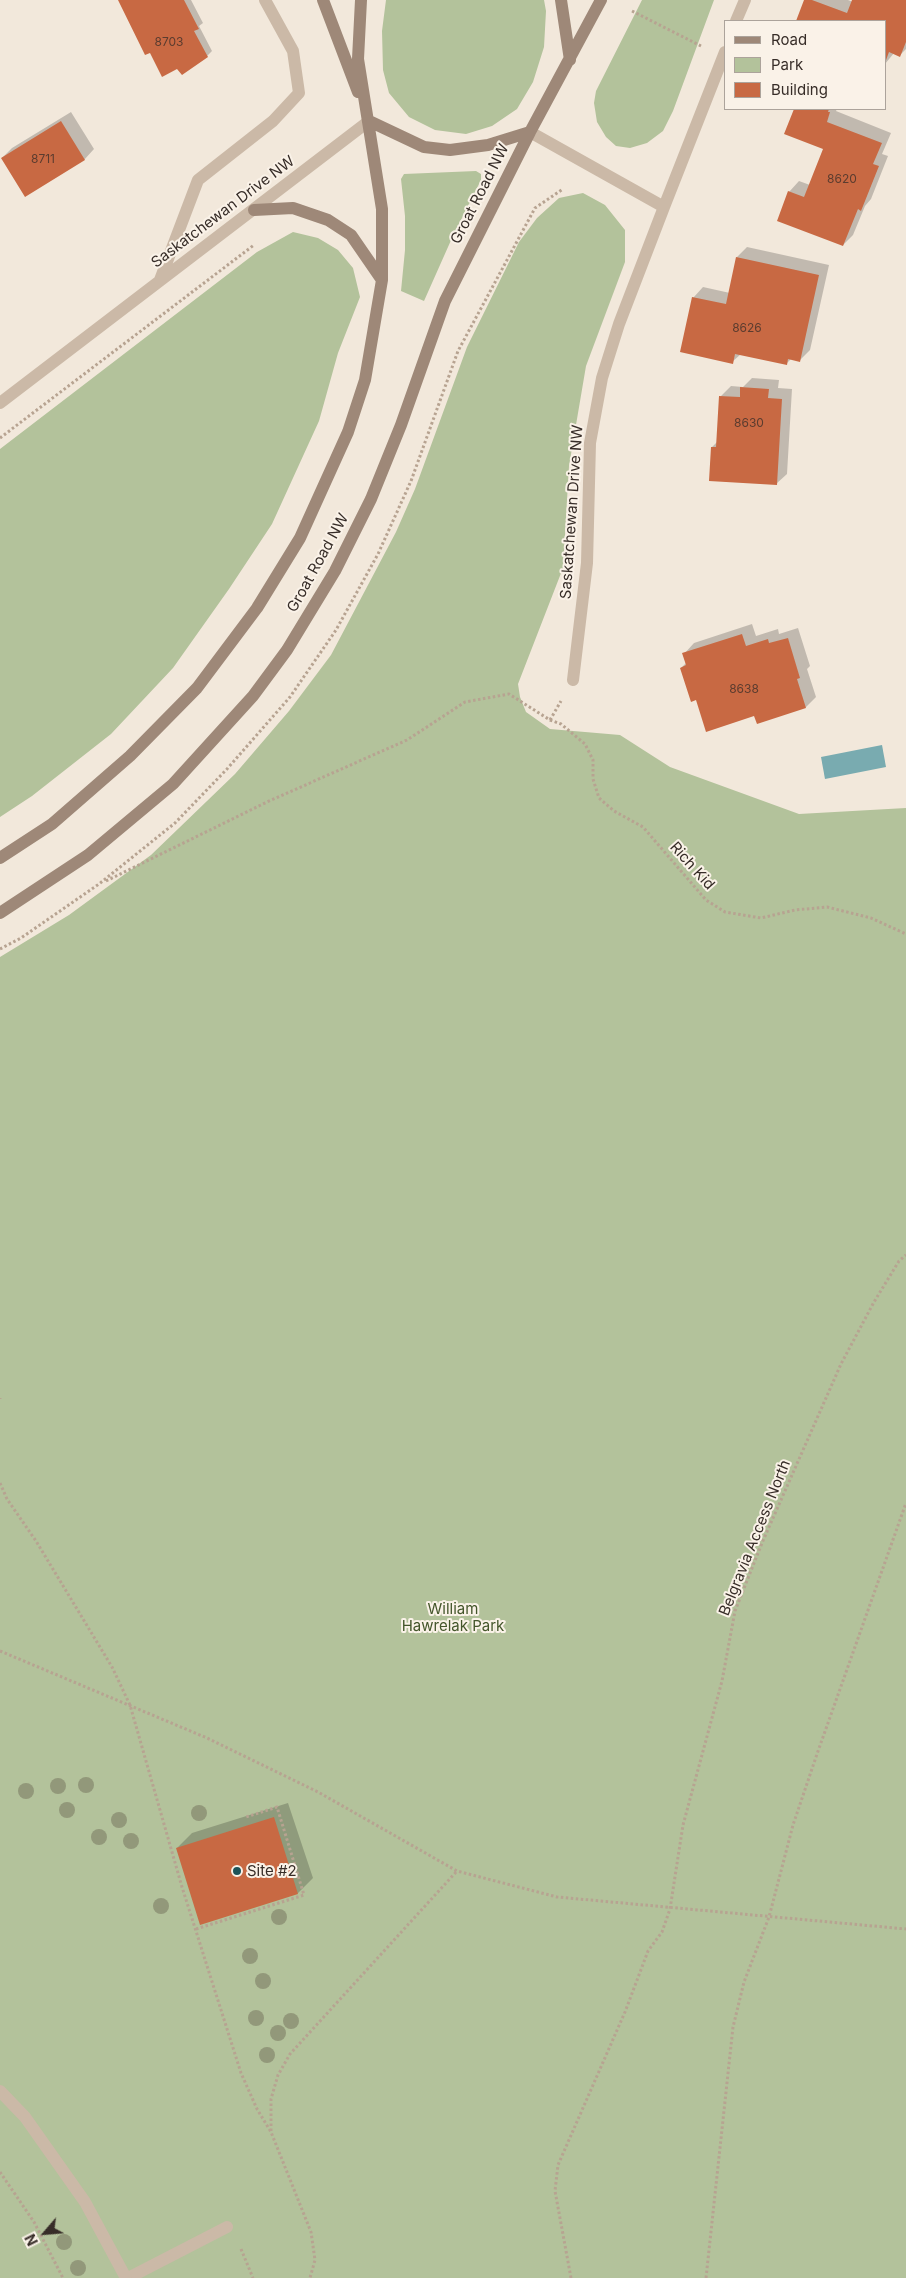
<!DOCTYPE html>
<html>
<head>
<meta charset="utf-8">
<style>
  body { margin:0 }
  #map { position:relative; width:906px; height:2278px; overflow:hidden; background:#f2e8db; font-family:Inter,sans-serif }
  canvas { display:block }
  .legend { position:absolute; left:724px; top:20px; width:162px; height:90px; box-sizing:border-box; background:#faf2e8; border:1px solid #aca39b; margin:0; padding:6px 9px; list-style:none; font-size:15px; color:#372d28 }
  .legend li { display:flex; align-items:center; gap:10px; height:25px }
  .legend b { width:25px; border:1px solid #aca39b }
  .north { position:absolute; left:20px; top:2208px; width:50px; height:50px; -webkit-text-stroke:4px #faf2e8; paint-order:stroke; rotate:243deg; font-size:14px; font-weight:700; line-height:20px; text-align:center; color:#372d28 }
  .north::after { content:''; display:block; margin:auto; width:18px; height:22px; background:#372d28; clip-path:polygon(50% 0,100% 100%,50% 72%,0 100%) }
</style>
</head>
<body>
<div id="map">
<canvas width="906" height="2278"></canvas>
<ul class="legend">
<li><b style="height:6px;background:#9e8878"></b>Road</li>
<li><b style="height:14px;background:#b3c29b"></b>Park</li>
<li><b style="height:14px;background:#c86943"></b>Building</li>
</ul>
<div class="north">N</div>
</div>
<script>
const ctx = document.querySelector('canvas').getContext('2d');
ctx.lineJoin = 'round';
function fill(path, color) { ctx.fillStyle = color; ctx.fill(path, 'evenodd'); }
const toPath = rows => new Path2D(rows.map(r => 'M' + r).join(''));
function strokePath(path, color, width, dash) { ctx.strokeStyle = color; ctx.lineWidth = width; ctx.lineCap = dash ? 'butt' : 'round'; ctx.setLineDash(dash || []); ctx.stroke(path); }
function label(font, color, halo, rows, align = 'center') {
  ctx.font = font + ' Inter,sans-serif'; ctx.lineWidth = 4; ctx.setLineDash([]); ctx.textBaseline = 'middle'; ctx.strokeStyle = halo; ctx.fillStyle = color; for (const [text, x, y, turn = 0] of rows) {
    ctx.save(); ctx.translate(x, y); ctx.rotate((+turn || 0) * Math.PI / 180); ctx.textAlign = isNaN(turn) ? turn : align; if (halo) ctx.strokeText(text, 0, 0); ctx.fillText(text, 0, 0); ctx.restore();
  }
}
fill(toPath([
  [386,0,544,0,546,11,544,47,533,82,517,109,492,126,466,134,435,130,409,117,389,93,383,70,382,31],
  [642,0,714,0,673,111,663,131,647,143,630,148,616,146,606,137,597,122,594,103,596,91],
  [476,171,481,174,481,180,452,238,424,301,401,291,405,250,405,216,401,179,404,174],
  [583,193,605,205,625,230,625,262,586,366,569,466,563,568,518,684,520,697,526,712,550,729,620,735,670,767,799,814,906,808,906,2278,0,2278,0,957,69,915,151,855,235,774,289,711,331,655,396,532,415,489,467,347,519,242,537,218,559,198],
  [293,232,318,238,338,250,353,268,360,297,338,353,319,421,272,524,229,589,173,668,111,734,32,796,0,817,0,449,257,252]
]), '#b3c29b');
fill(toPath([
  [882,745,886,767,825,779,821,757]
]), '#79abb0');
fill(toPath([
  [119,0,191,0,203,23,199,26,212,51,207,56,178,68,151,51],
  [805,0,848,0,853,2,854,0,906,0,906,49,900,55,894,53,885,64,885,21,797,21],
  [796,109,837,109,836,111,891,133,882,154,888,156,871,199,865,206,853,235,843,245,789,192,799,181,810,185,824,148,786,134],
  [71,112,94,149,84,160,2,158,12,148],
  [747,247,829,265,810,350,800,360,792,358,786,364,741,354,732,362,693,298,703,287,730,293,737,257],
  [752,378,779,380,778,388,792,389,787,474,776,484,712,447,718,441,721,396,731,386,743,387],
  [752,624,756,636,778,629,779,634,798,628,810,666,807,669,816,697,806,707,758,723,755,714,697,698,681,668,687,662,684,654,694,643],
  [288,1803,313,1878,298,1893,201,1923,177,1848,192,1833]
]), '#0003');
fill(toPath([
  [118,0,184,0,199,29,194,31,208,57,182,75,177,69,162,77,150,53,145,55],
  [804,0,812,0,847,13,852,0,906,0,906,42,900,57,889,52,885,63,885,21,796,21],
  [794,109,829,109,828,112,830,112,827,122,882,143,873,164,879,166,861,211,858,209,843,246,777,221,788,191,804,197,823,149,784,134],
  [61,121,85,160,25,197,1,158],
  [736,257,819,275,800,362,788,359,787,365,735,354,733,364,680,352,692,297,726,304],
  [740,387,769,389,768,398,782,399,777,485,709,481,711,447,716,447,719,396,740,397],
  [742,634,746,646,768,639,769,643,788,638,800,678,797,679,806,708,757,724,754,716,706,732,696,700,691,702,680,668,686,665,682,653],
  [274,1817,298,1894,200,1925,176,1848]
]), '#c86943');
strokePath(toPath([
  [632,11,701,46],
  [0,438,254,245],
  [550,720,561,701],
  [106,881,267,802,407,740,465,702,509,694,550,720,561,724,585,744,593,760,593,779,599,798,614,811,643,827,706,900,725,912,761,918,795,910,827,907,871,918,906,934],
  [0,949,21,938,99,884,175,823,227,769,290,697,336,630,378,554,411,481,458,351,535,208,563,189],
  [0,1398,0,1399],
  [0,1483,7,1499,36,1541,112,1667,130,1705,182,1887,241,2073,257,2109,271,2132,311,2232,315,2260,310,2278],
  [0,1651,207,1738,318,1792,457,1871,557,1897,906,1929],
  [196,1929,304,1895,277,1807,246,1817],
  [271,2131,271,2099,278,2075,290,2054,457,1871],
  [0,2172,34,2222,63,2278],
  [241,2249,253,2278],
  [571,2278,555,2191,558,2165,625,2012,648,1951,662,1932,670,1909,683,1825,722,1681,735,1611,762,1543,841,1364,874,1302,899,1261,906,1255],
  [706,2278,733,2027,744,1982,769,1917,793,1825,817,1754,906,1503]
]), '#b7a391', 3, [2.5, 2.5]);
strokePath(toPath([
  [128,2278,227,2227]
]), '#cbb9a7', 12);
strokePath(toPath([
  [736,21,745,0],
  [530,132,664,207,725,52],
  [160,280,198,180,273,121,299,93,293,51,265,0],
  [0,403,369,121],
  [573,680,587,563,590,443,602,378,619,324,664,207],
  [0,2091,25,2117,85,2202,126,2278]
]), '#cbb9a7', 12);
strokePath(toPath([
  [323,0,358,92],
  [561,0,570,60],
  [369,121,424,147,450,150,488,145,530,132],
  [254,210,293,208,328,220,351,235,382,280],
  [0,858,52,824,130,756,197,688,257,608,300,538,348,432,365,380,382,280,382,209,358,59,361,0],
  [0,913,88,855,173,784,253,696,287,650,335,571,371,499,401,425,445,301,530,132,601,0]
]), '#9e8878', 12);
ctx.fillStyle = '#92987a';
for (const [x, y] of [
  [86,1785],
  [58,1786],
  [26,1791],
  [67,1810],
  [199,1813],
  [119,1820],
  [99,1837],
  [131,1841],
  [161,1906],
  [279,1917],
  [250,1956],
  [263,1981],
  [256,2018],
  [291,2021],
  [278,2033],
  [267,2055],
  [64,2242],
  [78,2268]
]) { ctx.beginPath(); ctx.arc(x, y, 8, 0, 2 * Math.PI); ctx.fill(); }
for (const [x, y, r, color] of [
  [237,1871,5,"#1c5359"]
]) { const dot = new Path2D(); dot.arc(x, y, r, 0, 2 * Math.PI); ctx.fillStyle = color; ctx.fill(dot); strokePath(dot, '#faf2e8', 2); }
label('12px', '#5b3c2f', null, [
  ["8703",169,42],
  ["8711",43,159],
  ["8620",842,179],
  ["8626",747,328],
  ["8630",749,423],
  ["8638",744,689]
]);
label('15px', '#372d28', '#faf2e8', [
  ["Groat Road NW",480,194,-63],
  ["Saskatchewan Drive NW",223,212,-37],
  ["Saskatchewan Drive NW",572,512,-86],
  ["Groat Road NW",318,563,-61],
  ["Rich Kid",692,866,48],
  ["Belgravia Access North",755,1538,-68]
]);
label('15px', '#44562b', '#faf2e8', [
  ["William",453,1609],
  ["Hawrelak Park",453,1626]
]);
label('15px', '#372d28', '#faf2e8', [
  ["Site #2",247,1871]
], 'left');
</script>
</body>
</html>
